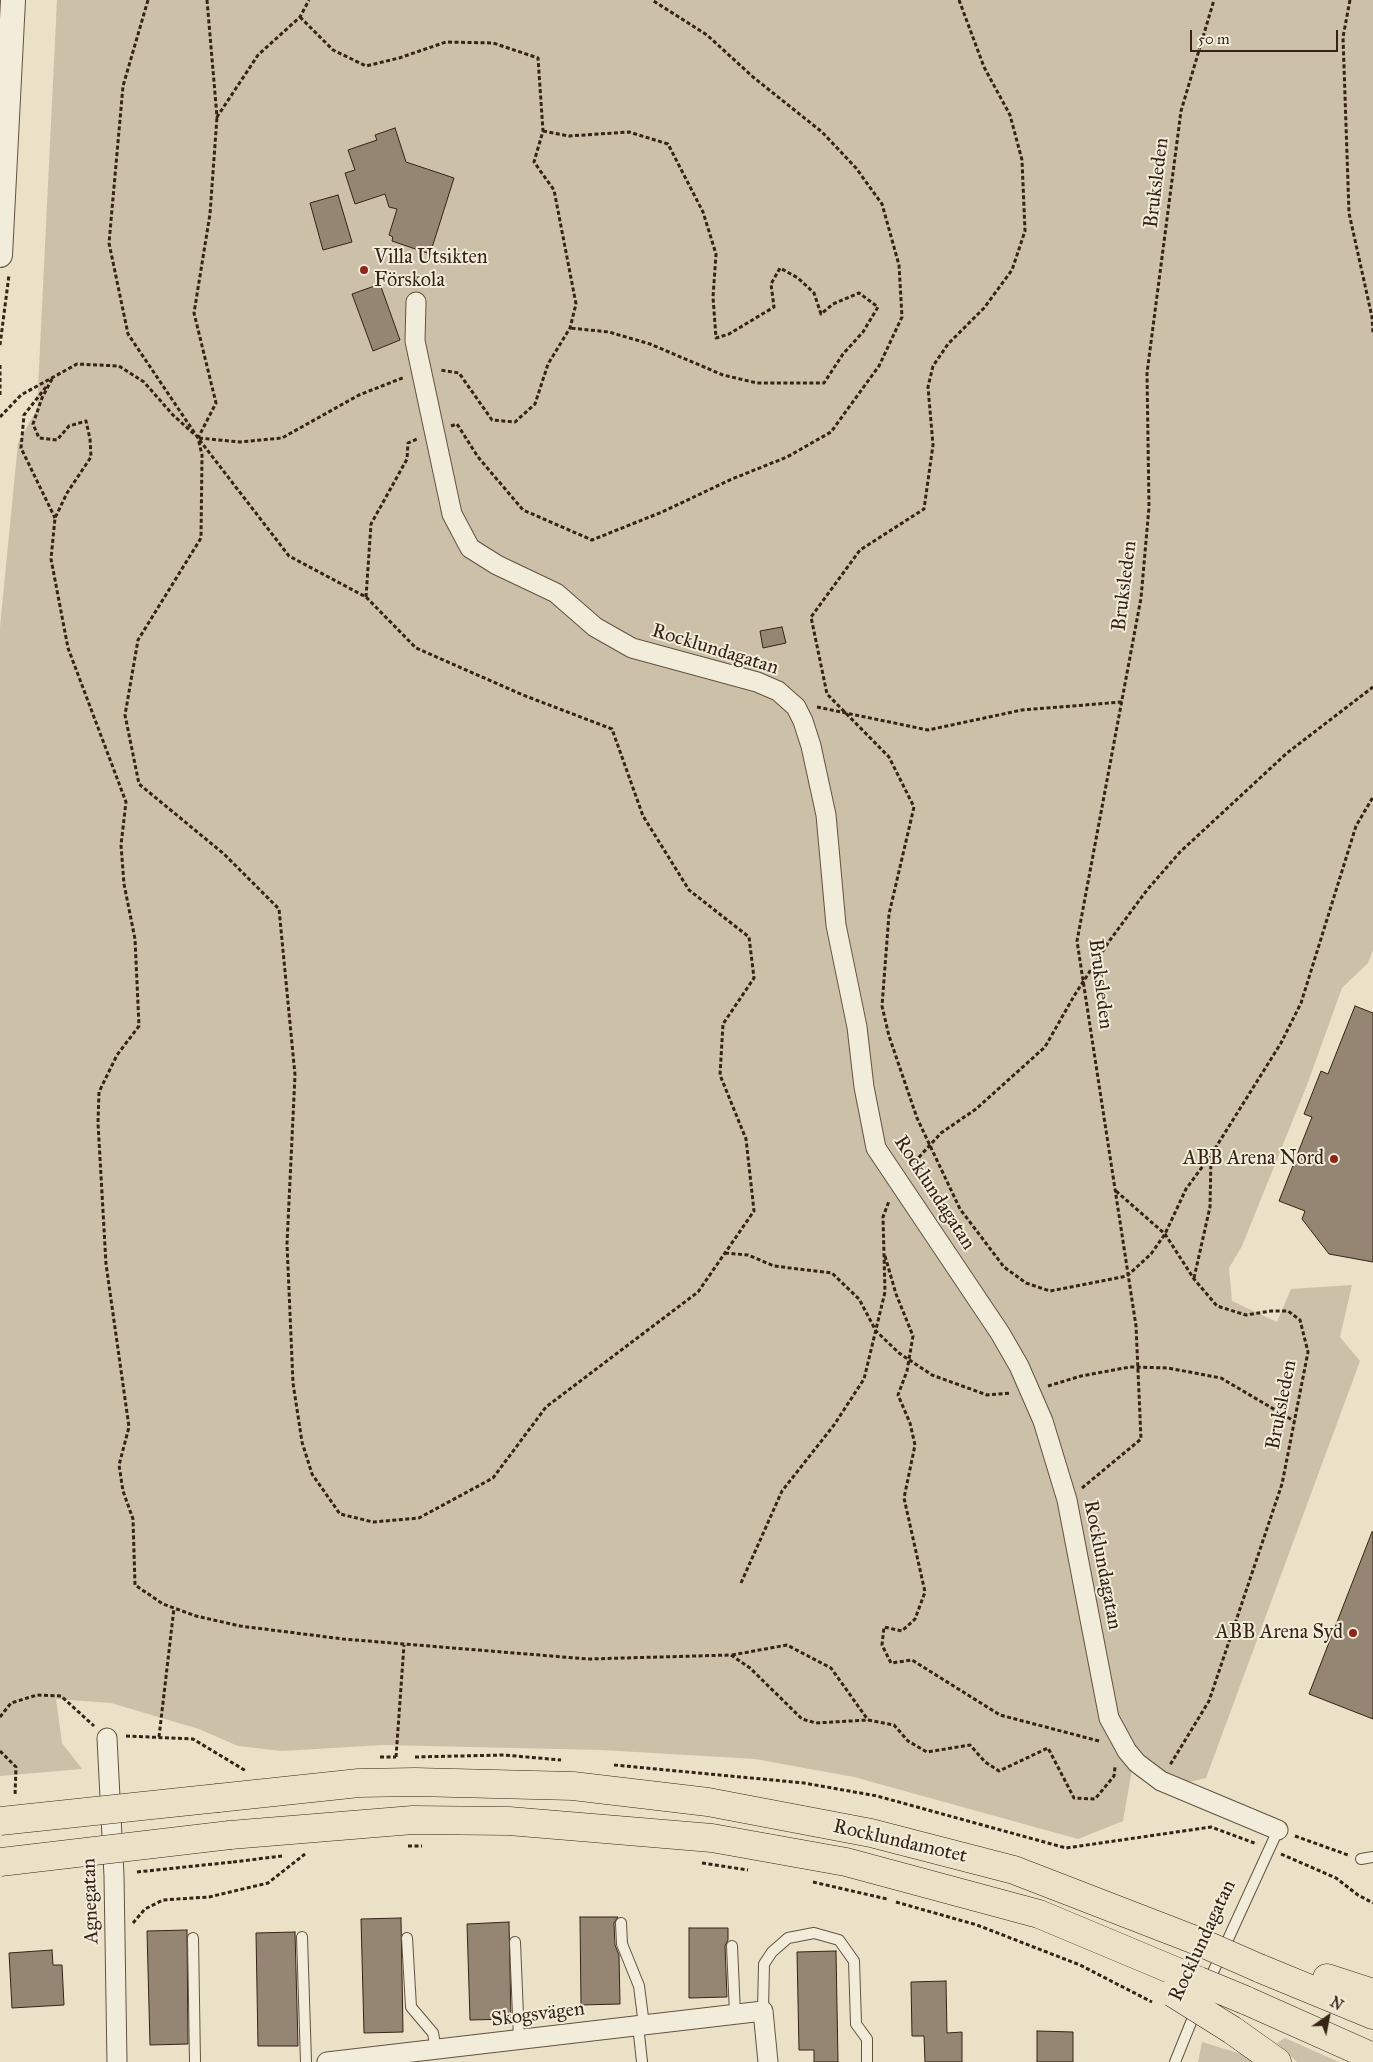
<!DOCTYPE html>
<html>
<head>
<meta charset="utf-8">
<style>
  body { margin:0 }
  #map { position:relative; width:1373px; height:2062px; overflow:hidden; background:#ebe1c6; font-family:"IM FELL Great Primer",serif }
  canvas { display:block }
  .north { position:absolute; left:1303px; top:1992px; width:50px; height:50px; -webkit-text-stroke:4px #f2ecda; paint-order:stroke; rotate:33deg; font-size:14px; font-weight:700; line-height:20px; text-align:center; color:#362316 }
  .north::after { content:''; display:block; margin:auto; width:18px; height:22px; background:#362316; clip-path:polygon(50% 0,100% 100%,50% 72%,0 100%) }
  .scale { position:absolute; left:1190px; top:30px; width:148px; height:22px; box-sizing:border-box; border:2px solid #362316; border-top:0; padding-left:6px; font-size:15px; line-height:18px; white-space:nowrap; color:#362316; -webkit-text-stroke:4px #f2ecda; paint-order:stroke }
</style>
</head>
<body>
<div id="map">
<canvas width="1373" height="2062"></canvas>
<div class="north">N</div>
<div class="scale">50 m</div>
</div>
<script>
const ctx = document.querySelector('canvas').getContext('2d');
ctx.lineJoin = 'round';
function fill(path, color) { ctx.fillStyle = color; ctx.fill(path, 'evenodd'); }
const toPath = rows => new Path2D(rows.map(r => 'M' + r).join(''));
function strokePath(path, color, width, dash) { ctx.strokeStyle = color; ctx.lineWidth = width; ctx.lineCap = dash ? 'butt' : 'round'; ctx.setLineDash(dash || []); ctx.stroke(path); }
function label(font, color, halo, rows, align = 'center') {
  ctx.font = font + ' "IM FELL Great Primer",serif'; ctx.lineWidth = 4; ctx.setLineDash([]); ctx.textBaseline = 'middle'; ctx.strokeStyle = halo; ctx.fillStyle = color; for (const [text, x, y, turn = 0] of rows) {
    ctx.save(); ctx.translate(x, y); ctx.rotate((+turn || 0) * Math.PI / 180); ctx.textAlign = isNaN(turn) ? turn : align; if (halo) ctx.strokeText(text, 0, 0); ctx.fillText(text, 0, 0); ctx.restore();
  }
}
fill(toPath([
  [57,0,1373,0,1373,950,1368,963,1342,988,1307,1085,1242,1246,1229,1268,1232,1301,1277,1322,1291,1289,1352,1285,1340,1337,1360,1361,1206,1778,1173,1786,1134,1758,1123,1821,1078,1839,854,1777,755,1759,602,1750,383,1745,282,1751,238,1746,199,1729,111,1703,56,1699,62,1743,82,1769,0,1776,0,627,18,443,37,409],
  [1285,2038,1339,2062,1297,2062,1277,2043],
  [1202,2042,1251,2057,1257,2062,1198,2062]
]), '#ccc1a8');
const building = toPath([
  [395,128,406,162,454,178,430,254,392,241,393,237,389,235,397,209,389,207,385,194,355,204,345,173,355,170,348,150,377,140,375,135,395,128],
  [338,195,352,242,323,250,310,203,338,195],
  [380,284,400,340,373,351,352,294,380,284],
  [782,627,786,643,763,648,760,631,782,627],
  [1355,1006,1373,1013,1373,1262,1329,1254,1302,1219,1305,1211,1279,1201,1312,1117,1304,1114,1321,1071,1328,1074,1355,1006],
  [1372,1532,1373,1532,1373,1719,1309,1694,1372,1532],
  [580,1917,618,1917,614,1923,615,1945,619,1955,620,2004,581,2005,580,1917],
  [401,1918,403,2032,364,2033,361,1919,401,1918],
  [509,1922,511,2019,470,2020,467,1924,509,1922],
  [689,1928,728,1928,728,1940,725,1946,727,1997,689,1998,689,1928],
  [187,1930,188,2044,150,2045,147,1931,187,1930],
  [295,1932,298,2046,258,2046,256,1933,295,1932],
  [52,1950,53,1965,62,1965,64,2005,12,2008,9,1953,52,1950],
  [836,1951,838,2062,814,2062,814,2050,799,2050,797,1952,836,1951],
  [946,1981,947,2033,962,2032,962,2062,925,2062,924,2036,912,2036,911,1982,946,1981],
  [1037,2031,1073,2032,1073,2062,1037,2062,1037,2031]
]);
fill(building, '#948672');
strokePath(building, '#362316', 1);
const service = toPath([
  [1361,1859,1373,1857],
  [621,1923,622,1944,639,1986,644,2025],
  [302,1937,306,2062],
  [193,1938,195,2062],
  [407,1938,411,2007,433,2033,436,2050],
  [515,1942,519,2040],
  [732,1946,735,2014],
  [1208,1983,1278,1830],
  [763,2011,764,1964,772,1952,788,1938,814,1933,839,1940,854,1961,856,2024,867,2039,867,2062],
  [638,2025,642,2062],
  [1175,2062,1196,2010]
]);
const minor = toPath([
  [416,302,415,341,452,514,470,548,497,565,556,593,595,627,632,648,757,682,778,691,796,707,803,721,811,746,826,815,836,925,857,1027,864,1087,876,1148,1000,1333,1019,1366,1043,1421,1067,1500,1109,1718,1127,1751,1137,1763,1161,1781,1278,1830],
  [107,1738,114,1876,117,2062],
  [327,2062,763,2011,768,2062]
]);
const tertiary = toPath([
  [0,255,13,0]
]);
const motorway = toPath([
  [218,1798,359,1783,415,1782,573,1786,708,1802,871,1833,1014,1870,1195,1940],
  [230,1835,413,1820,509,1821,712,1838,846,1862,1039,1914,1199,1981],
  [1259,1968,1373,2015],
  [1327,1978,1373,1993],
  [1245,2000,1373,2057],
  [1232,2030,1277,2062]
]);
strokePath(service, '#635242', 12);
strokePath(minor, '#635242', 21);
strokePath(tertiary, '#635242', 26);
strokePath(motorway, '#362316', 29);
strokePath(toPath([
  [148,0,123,86,109,243,128,334,198,438,289,556,366,597,416,648,523,695,612,729,643,816,689,890,749,937,754,978,723,1024,720,1075,746,1139,754,1211,698,1292,546,1407,493,1478,419,1518,373,1522,340,1514,312,1474,302,1442,293,1383,287,1244,295,1075,279,909,224,854,139,784,125,715,138,640,201,538,202,455,198,438,216,403,194,313,210,214,217,117],
  [207,0,217,117,258,55,300,17,309,0],
  [959,0,984,67,1010,115,1022,160,1025,231,1012,270,984,308,948,344,933,366,928,387,933,445,924,509,860,550,811,617,827,694,889,757,914,807,889,914,882,1006,889,1036,917,1118,960,1209,1004,1267,1026,1283,1050,1291,1127,1276,1151,1254,1165,1234,1186,1189,1211,1155,1281,1043,1301,1003,1356,826,1373,797],
  [1350,0,1343,37,1349,213,1372,317,1373,333],
  [300,17,333,50,366,66,399,58,446,42,493,43,538,58,543,131,534,162,554,190,576,304,570,328,548,364,535,404,515,422,492,420,459,373,440,370],
  [543,131,569,136,629,132,668,144,703,212,716,254,713,297,716,338,729,334,774,307,771,284,780,268,798,278,814,293,821,314,833,304,859,293,878,307,863,332,843,354,824,383,757,383,723,375,650,344,609,332,570,328],
  [0,345,9,275],
  [0,365,0,396],
  [52,379,42,398,33,424,39,438,57,440,69,426,86,421,90,439,91,457,67,493,55,518,51,559,68,648,126,802,121,845,124,884,135,939,139,1026,117,1055,99,1092,98,1123,106,1264,129,1427,119,1465,123,1491,133,1519,135,1585,163,1604,196,1616,240,1626,343,1639,588,1659,731,1655,750,1668,802,1719,816,1723,868,1720,894,1725,908,1741,927,1752,970,1745,985,1762,999,1771,1048,1748,1074,1798,1095,1799,1114,1776,1115,1767],
  [46,387,24,415,21,448,55,518],
  [0,417,21,395,77,364,119,366,144,382,173,415,194,434],
  [451,426,457,424,478,457,523,510,592,540,662,512,732,479,787,457,831,432,879,366,902,317,899,265,882,204,856,168,822,132,753,77,707,35,652,0],
  [199,438,240,442,282,438,359,395,405,377],
  [366,597,371,524,407,459,408,443,417,439],
  [817,707,928,730,1022,710,1122,702],
  [910,1167,941,1133,976,1109,1045,1047,1074,996,1110,940,1147,890,1180,852,1287,753,1373,687],
  [1116,1191,1165,1234,1194,1279,1217,1306,1246,1315,1271,1311,1288,1311,1300,1320,1308,1352,1282,1484,1209,1701,1170,1765],
  [725,1253,748,1255,774,1266,832,1273,859,1299,876,1331,899,1353,932,1375,987,1395,1011,1393],
  [885,1256,896,1294,913,1336,907,1371,898,1395,910,1423,915,1445,904,1498,925,1592,915,1619,902,1631,884,1627,882,1645,891,1663,912,1660,1000,1715,1099,1741],
  [1194,1278,1210,1207,1211,1156],
  [1048,1386,1081,1376,1130,1367,1168,1368,1221,1378,1294,1421],
  [1082,1488,1141,1439,1136,1326,1077,941,1141,598,1149,507,1147,373,1181,111,1214,0],
  [741,1583,782,1491,834,1425,864,1379,885,1292,883,1217,889,1201],
  [732,1655,787,1645,831,1668,868,1720],
  [0,1717,11,1703,37,1695,61,1696,94,1726],
  [126,1736,193,1739,246,1771],
  [159,1737,174,1608],
  [0,1751,16,1767,15,1796],
  [380,1757,396,1757],
  [396,1757,404,1645],
  [415,1757,504,1755,561,1760],
  [614,1765,804,1783,877,1796,1066,1848,1211,1827,1257,1844],
  [1295,1836,1348,1855],
  [408,1846,422,1846],
  [1281,1854,1336,1878,1358,1895,1373,1903],
  [233,1862,282,1856],
  [702,1863,748,1870],
  [813,1882,887,1899],
  [896,1902,977,1925,1080,1965,1152,2002],
  [133,1923,145,1909,163,1900,209,1897,268,1883,305,1854]
]), '#362316', 3, [4, 2.5]);
strokePath(service, '#f2ecda', 10);
strokePath(minor, '#f2ecda', 19);
strokePath(tertiary, '#f2ecda', 24);
strokePath(motorway, '#ebe1c6', 28);
const motorwayBridge = toPath([
  [0,1821,218,1798],
  [0,1862,230,1835],
  [1195,1940,1259,1968],
  [1199,1981,1245,2000],
  [1173,1993,1232,2030]
]);
strokePath(motorwayBridge, '#362316', 29, []);
strokePath(toPath([
  [137,1872,233,1862]
]), '#362316', 3, [4, 2.5]);
strokePath(motorwayBridge, '#ebe1c6', 28);
for (const [x, y, r, color] of [
  [364,270,5,"#8f2418"],
  [1334,1159,5,"#8f2418"],
  [1353,1633,5,"#8f2418"]
]) { const dot = new Path2D(); dot.arc(x, y, r, 0, 2 * Math.PI); ctx.fillStyle = color; ctx.fill(dot); strokePath(dot, '#f2ecda', 2); }
label('20px', '#362316', '#f2ecda', [
  ["Bruksleden",1157,183,-83],
  ["Bruksleden",1125,586,-83],
  ["Rocklundagatan",715,650,17],
  ["Bruksleden",1100,984,83],
  ["Rocklundagatan",934,1193,57],
  ["Bruksleden",1282,1405,-79],
  ["Rocklundagatan",1102,1565,79],
  ["Rocklundamotet",900,1842,13],
  ["Agnegatan",91,1901,-92],
  ["Rocklundagatan",1203,1941,-65],
  ["Skogsvägen",538,2015,-7]
]);
label('20px', '#362316', '#f2ecda', [
  ["Villa Utsikten",374,258,"left"],
  ["Förskola",374,281,"left"],
  ["ABB Arena Nord",1324,1159],
  ["ABB Arena Syd",1343,1633]
], 'right');
</script>
</body>
</html>
